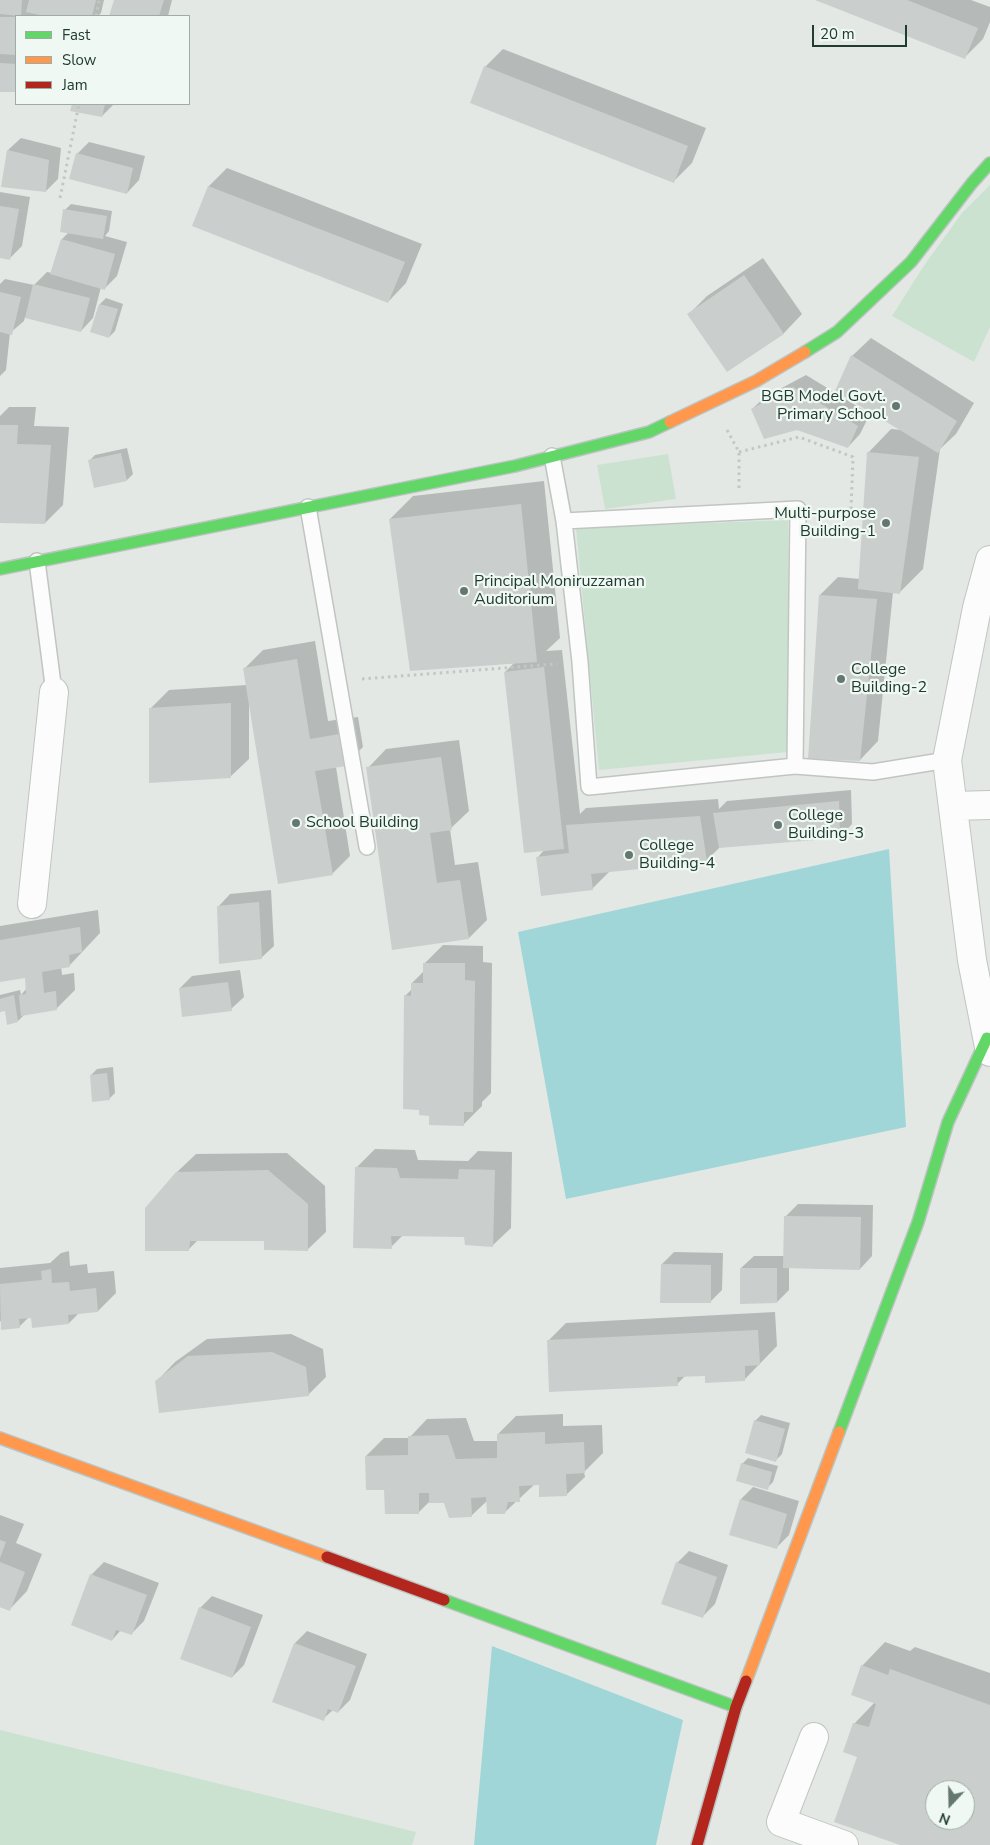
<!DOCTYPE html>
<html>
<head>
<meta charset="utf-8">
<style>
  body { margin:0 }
  #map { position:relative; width:990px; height:1845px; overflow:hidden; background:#e3e8e5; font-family:"Nunito Sans",sans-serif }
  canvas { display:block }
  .legend { position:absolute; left:15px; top:15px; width:175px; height:90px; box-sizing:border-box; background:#f0f8f3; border:1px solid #9dada6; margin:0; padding:6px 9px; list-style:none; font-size:15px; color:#203c32 }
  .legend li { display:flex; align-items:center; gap:10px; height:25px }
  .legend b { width:25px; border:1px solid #9dada6 }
  .north { position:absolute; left:925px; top:1780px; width:50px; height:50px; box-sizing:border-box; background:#f0f8f3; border:1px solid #9dada6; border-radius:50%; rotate:201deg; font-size:14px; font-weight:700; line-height:20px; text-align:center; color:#203c32 }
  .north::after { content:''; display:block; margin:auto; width:18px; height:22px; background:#647871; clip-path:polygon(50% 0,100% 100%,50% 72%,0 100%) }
  .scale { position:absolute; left:812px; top:25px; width:95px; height:22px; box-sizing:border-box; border:2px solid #203c32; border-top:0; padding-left:6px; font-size:15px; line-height:18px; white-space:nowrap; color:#203c32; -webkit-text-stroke:4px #f0f8f3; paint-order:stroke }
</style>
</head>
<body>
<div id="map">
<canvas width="990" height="1845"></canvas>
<ul class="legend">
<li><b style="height:6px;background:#63d668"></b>Fast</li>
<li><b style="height:6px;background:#ff974d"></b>Slow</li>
<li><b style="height:6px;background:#b3261e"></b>Jam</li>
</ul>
<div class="north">N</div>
<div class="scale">20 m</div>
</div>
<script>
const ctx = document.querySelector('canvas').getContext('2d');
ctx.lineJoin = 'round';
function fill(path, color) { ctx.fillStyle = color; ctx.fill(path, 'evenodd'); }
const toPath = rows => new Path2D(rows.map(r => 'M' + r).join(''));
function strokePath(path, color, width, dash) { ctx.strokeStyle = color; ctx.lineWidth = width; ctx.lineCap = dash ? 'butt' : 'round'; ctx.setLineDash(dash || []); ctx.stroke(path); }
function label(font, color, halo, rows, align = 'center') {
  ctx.font = font + ' "Nunito Sans",sans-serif'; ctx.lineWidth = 4.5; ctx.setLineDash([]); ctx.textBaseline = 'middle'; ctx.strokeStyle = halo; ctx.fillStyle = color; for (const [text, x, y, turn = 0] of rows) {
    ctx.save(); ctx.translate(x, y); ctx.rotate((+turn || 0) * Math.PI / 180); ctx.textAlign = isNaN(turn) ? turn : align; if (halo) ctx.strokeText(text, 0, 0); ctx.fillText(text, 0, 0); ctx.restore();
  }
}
fill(toPath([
  [990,185,990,327,974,362,892,316,923,267,962,213],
  [668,454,676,499,605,509,597,465],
  [788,520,788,752,599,770,576,528],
  [0,1730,416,1832,412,1845,0,1845]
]), '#cbe2d0');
fill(toPath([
  [889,849,906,1127,566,1199,518,932],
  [492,1646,683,1720,656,1845,474,1845]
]), '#a1d6d8');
fill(toPath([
  [0,0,104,0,101,13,98,16,16,16,16,91,0,90],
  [115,0,172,0,168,16,110,16],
  [819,0,971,0,990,7,990,22,983,39,965,57],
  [503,49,706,128,692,163,674,181,485,67],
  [73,104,114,104,102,116,72,110],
  [21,138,61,148,58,179,46,191,8,150],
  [89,142,145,156,139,180,127,193,77,154],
  [227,168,422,244,406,283,388,302,194,226,209,186],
  [0,192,30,197,22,246,9,259,0,257],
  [71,204,112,211,109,231,105,236,127,242,117,276,105,288,101,287,93,318,81,331,25,317,24,321,10,333,6,370,0,376,0,284,5,279,34,285,47,272,52,273,62,239,69,232,65,210],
  [763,258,802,314,784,333,727,371,689,314,707,296],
  [106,298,123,304,115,331,109,337,100,304],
  [871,338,974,403,956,434,940,449,923,569,899,593,893,592,878,741,860,760,820,595,838,577,860,579,868,453,891,429,902,430,852,356],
  [806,375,870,414,860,434,848,447,752,409,765,397],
  [9,407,36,407,34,426,69,427,63,505,45,523,0,522,0,416],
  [127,448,133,474,127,480,89,461,95,455],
  [544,481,560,638,546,651,562,650,580,814,586,808,718,799,719,809,727,801,851,790,852,824,840,837,721,846,706,861,611,870,592,889,538,857,545,849,505,672,515,662,390,519,413,496],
  [315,641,328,721,358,717,363,747,345,765,336,767,350,856,332,874,249,703,249,759,230,777,151,708,169,690,247,685,245,668,263,650],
  [459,740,469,811,450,829,455,865,478,862,487,920,469,938,368,768,386,749],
  [271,890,274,946,261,958,218,907,230,894],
  [98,910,100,933,69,966,61,967,62,975,74,973,75,990,57,1008,24,1015,18,1021,6,1010,0,1011,0,995,20,990,21,995,27,988,26,977,0,981,0,926],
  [443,945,483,946,483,962,492,963,491,1093,482,1102,482,1106,464,1124,430,1114,405,996,412,989,412,983,424,971,424,964],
  [240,970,244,997,231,1009,180,988,192,976],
  [113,1067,115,1093,109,1099,91,1075,97,1069],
  [375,1149,415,1150,418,1160,468,1161,478,1151,512,1152,511,1228,492,1246,465,1236,403,1235,391,1247,357,1167],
  [287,1153,325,1186,326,1232,307,1250,265,1239,199,1239,189,1249,177,1172,196,1154],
  [798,1204,873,1205,872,1256,860,1269,789,1267,789,1290,777,1302,741,1268,754,1256,785,1256,786,1216],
  [69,1251,70,1266,87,1264,88,1273,114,1271,116,1293,98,1311,79,1313,69,1323,32,1317,29,1317,19,1327,0,1321,0,1268,50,1263,61,1253],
  [674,1252,723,1253,722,1290,710,1302,662,1264],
  [775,1312,777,1346,745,1379,706,1375,686,1375,677,1384,548,1341,566,1323],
  [291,1334,323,1349,326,1377,308,1395,157,1381,175,1362,207,1339],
  [563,1414,563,1426,602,1425,603,1453,584,1472,585,1477,566,1495,540,1484,535,1484,505,1512,488,1500,471,1516,445,1502,429,1502,419,1512,385,1489,366,1456,384,1438,409,1438,427,1419,466,1418,474,1441,498,1441,498,1434,516,1416],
  [761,1415,790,1423,782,1454,776,1460,755,1421],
  [748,1458,778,1466,773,1482,767,1488,742,1464],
  [753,1487,799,1501,789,1535,776,1548,741,1499],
  [0,1515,24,1524,16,1543,42,1554,27,1591,9,1610,0,1607],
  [689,1551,728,1565,715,1604,702,1617,677,1563],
  [104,1562,159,1583,144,1621,131,1634,121,1630,112,1640,72,1625,92,1574],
  [212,1596,263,1615,244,1665,232,1677,200,1608],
  [307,1631,367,1654,350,1700,338,1712,333,1710,323,1719,295,1643],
  [885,1642,910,1651,915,1647,990,1673,990,1845,904,1845,859,1757,854,1724,875,1702,862,1666],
  [935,1790,965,1790,965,1820,935,1820]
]), '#0003');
fill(toPath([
  [0,0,22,0,21,16,0,14],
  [29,0,96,0,92,16,44,16,26,12],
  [114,0,164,0,159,16,109,16],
  [815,0,907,0,978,28,965,59],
  [0,17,16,17,16,55,0,54],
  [0,63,16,64,16,92,0,92],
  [484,66,688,146,674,183,470,103],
  [72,104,105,104,102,117,70,111],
  [7,150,49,160,46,192,1,187],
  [76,153,133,168,127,194,69,179],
  [208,186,405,262,388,303,192,226],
  [0,206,19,209,10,260,0,258],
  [63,209,107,216,103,239,60,232],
  [61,239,115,254,105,290,50,274],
  [744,275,784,334,727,372,687,314],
  [33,284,90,298,81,332,25,318],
  [0,292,21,297,12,335,0,332],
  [99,304,118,309,109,338,90,332],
  [851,355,957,421,938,453,835,391],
  [793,387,858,426,848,448,797,430,764,439,751,409],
  [0,425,18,425,17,444,51,445,45,524,0,523],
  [867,452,919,457,900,594,858,589],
  [121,453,127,481,94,488,88,460],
  [521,504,537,662,410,671,389,519],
  [819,595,877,599,860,761,808,759],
  [297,659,310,739,340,734,346,766,315,771,333,875,278,884,243,668],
  [544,667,564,849,524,853,504,672],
  [231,703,231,778,149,783,149,708],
  [441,757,452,830,430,833,437,883,460,880,469,939,392,950,366,767],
  [839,801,840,838,719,848,713,813],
  [700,816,707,862,591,874,593,890,541,896,536,857,569,853,566,825],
  [259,902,262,959,219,964,217,906],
  [80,927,82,952,69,955,70,967,42,972,44,993,56,991,57,1010,21,1016,19,995,26,994,25,978,0,982,0,940],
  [423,963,465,963,465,980,475,981,473,1112,464,1112,464,1126,429,1125,429,1116,419,1115,419,1110,403,1109,404,995,411,996,411,983,423,983],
  [228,982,232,1011,182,1017,179,988],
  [14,995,18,1022,7,1025,5,1011,0,1012,0,999],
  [107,1073,110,1100,92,1102,90,1075],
  [355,1167,397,1168,400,1178,458,1179,459,1169,495,1170,493,1247,465,1245,464,1237,391,1236,392,1249,353,1248],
  [268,1170,308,1204,308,1251,264,1250,264,1241,190,1241,189,1251,145,1251,145,1208,176,1172],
  [784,1216,861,1217,860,1270,783,1268],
  [661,1264,711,1265,711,1303,660,1303],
  [740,1268,777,1268,777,1303,740,1304],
  [51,1269,52,1283,69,1282,70,1291,96,1288,98,1312,68,1315,69,1324,32,1328,31,1318,19,1319,20,1328,1,1330,0,1284,42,1280,41,1271],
  [758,1330,760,1365,745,1366,745,1381,705,1383,705,1376,677,1377,678,1386,549,1392,547,1340],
  [272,1352,306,1367,309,1396,159,1413,155,1381,188,1356],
  [754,1420,785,1429,776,1462,745,1453],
  [545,1432,545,1444,584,1442,585,1473,566,1474,567,1496,539,1497,539,1485,519,1486,520,1502,508,1502,505,1514,487,1514,486,1497,471,1498,472,1517,449,1518,444,1503,429,1503,429,1493,419,1493,419,1514,385,1514,384,1490,366,1490,365,1456,408,1455,408,1436,448,1435,456,1459,497,1458,497,1434],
  [741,1463,772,1472,768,1490,736,1481],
  [740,1499,787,1514,777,1549,729,1535],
  [0,1540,6,1542,0,1558],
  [0,1562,25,1572,10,1611,0,1607],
  [676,1562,717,1577,703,1618,661,1604],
  [90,1574,147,1595,132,1635,116,1630,112,1641,71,1625],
  [199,1607,251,1627,232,1678,180,1659],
  [294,1643,356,1666,338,1713,328,1709,324,1721,272,1702],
  [861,1665,888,1675,890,1669,990,1705,990,1845,900,1845,834,1822,857,1757,843,1752,853,1723,869,1727,876,1704,851,1695],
  [935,1790,965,1790,965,1820,935,1820]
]), '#cacfcd');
const lane = toPath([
  [552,456,564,521,580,662,589,787,795,766,873,772,947,760],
  [308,507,367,847],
  [564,521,798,509,795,766],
  [37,561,54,692]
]);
const street = toPath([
  [990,560,977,608,947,760,972,960,990,1052],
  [953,806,990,805],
  [32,904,54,692],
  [814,1737,781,1822,844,1845]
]);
const fast = toPath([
  [805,352,837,332,911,262,972,183,990,163],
  [0,569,515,466,649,432,670,422],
  [839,1432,918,1222,948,1122,987,1038],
  [444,1600,736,1707]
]);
const slow = toPath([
  [670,422,756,381,805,352],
  [0,1438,327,1557],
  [746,1681,839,1432]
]);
const jam = toPath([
  [327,1557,444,1600],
  [697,1845,736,1707,746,1681]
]);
strokePath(lane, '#c0c5c2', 18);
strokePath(street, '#c0c5c2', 30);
strokePath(fast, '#bcc4c1', 14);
strokePath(slow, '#bcc4c1', 14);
strokePath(jam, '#bcc4c1', 14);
strokePath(toPath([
  [96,16,99,0],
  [60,198,79,104],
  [727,430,739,452,739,488],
  [739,452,799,437,853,457,851,510,821,510],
  [362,679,557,664]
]), '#c0c8c5', 3, [2.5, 4]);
strokePath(lane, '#fbfcfb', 15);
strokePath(street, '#fbfcfb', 28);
strokePath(fast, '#63d668', 11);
strokePath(slow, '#ff974d', 11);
strokePath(jam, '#b3261e', 11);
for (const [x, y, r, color] of [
  [896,406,5,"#647871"],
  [886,523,5,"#647871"],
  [464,591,5,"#647871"],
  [841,679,5,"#647871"],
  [296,823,5,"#647871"],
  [778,825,5,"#647871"],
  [629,855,5,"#647871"]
]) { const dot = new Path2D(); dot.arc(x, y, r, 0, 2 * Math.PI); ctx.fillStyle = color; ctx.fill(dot); strokePath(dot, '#f0f8f3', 2); }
label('16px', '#203c32', '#f0f8f3', [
  ["BGB Model Govt.",886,397,"right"],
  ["Primary School",886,415,"right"],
  ["Multi-purpose",876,514,"right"],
  ["Building-1",876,532,"right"],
  ["Principal Moniruzzaman",474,582],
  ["Auditorium",474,600],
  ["College",851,670],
  ["Building-2",851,688],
  ["College",788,816],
  ["Building-3",788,834],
  ["School Building",306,823],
  ["College",639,846],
  ["Building-4",639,864]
], 'left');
</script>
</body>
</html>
